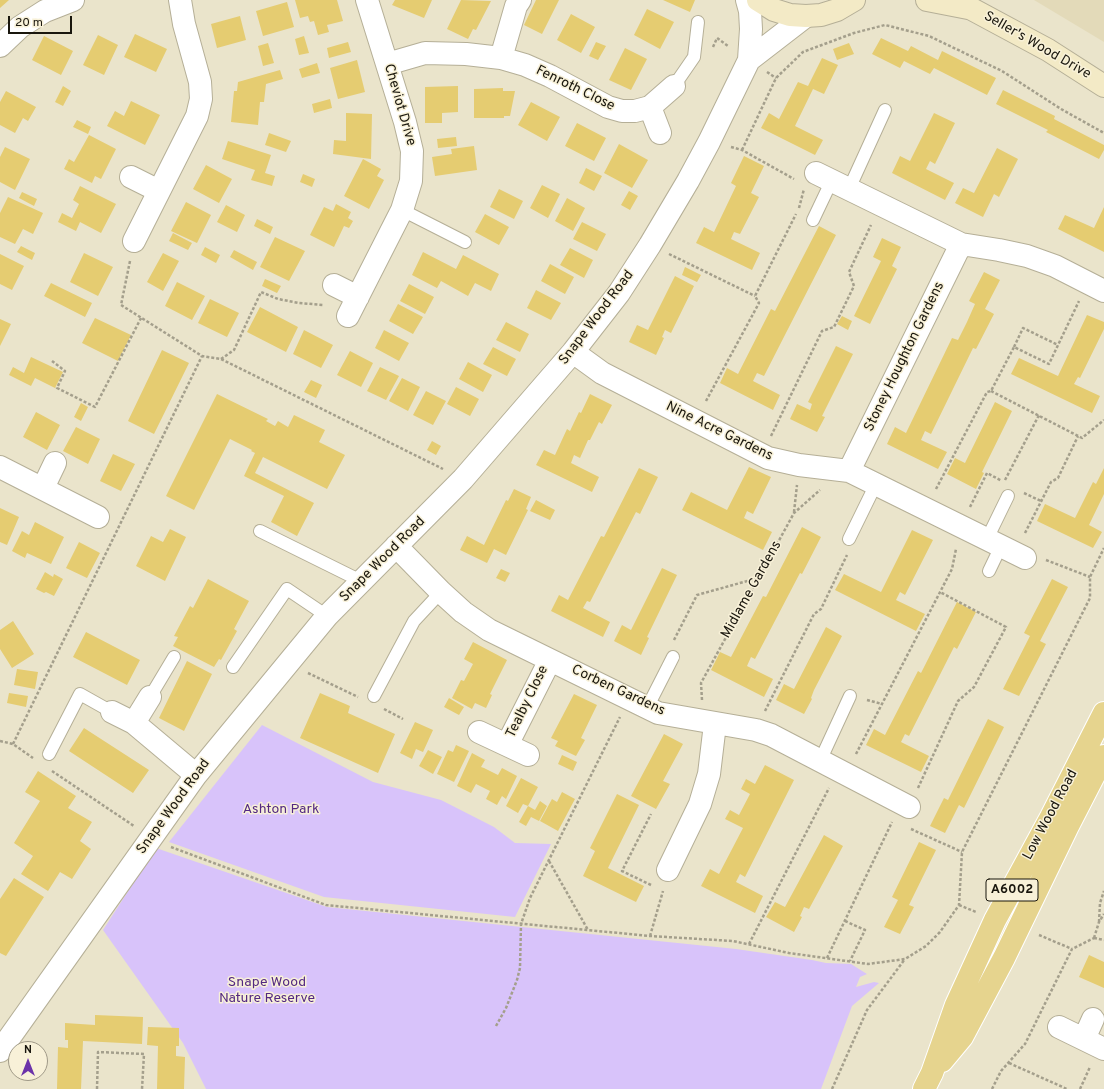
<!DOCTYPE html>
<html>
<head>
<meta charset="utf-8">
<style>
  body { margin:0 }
  #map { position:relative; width:1104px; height:1089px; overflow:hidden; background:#eae4cb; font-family:Overpass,sans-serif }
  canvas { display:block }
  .north { position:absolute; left:8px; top:1041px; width:40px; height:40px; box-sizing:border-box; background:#f8f1d8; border:1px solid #9f9987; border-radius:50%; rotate:0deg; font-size:11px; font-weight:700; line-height:16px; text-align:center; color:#19160d }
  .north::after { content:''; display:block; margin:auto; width:14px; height:18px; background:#6c33a9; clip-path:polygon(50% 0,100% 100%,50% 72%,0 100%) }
  .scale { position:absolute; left:8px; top:16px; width:64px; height:18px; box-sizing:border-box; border:2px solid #19160d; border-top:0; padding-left:5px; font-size:12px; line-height:14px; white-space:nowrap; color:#19160d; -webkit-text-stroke:3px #f8f1d8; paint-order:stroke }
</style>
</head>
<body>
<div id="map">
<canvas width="1104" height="1089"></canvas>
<div class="north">N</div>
<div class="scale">20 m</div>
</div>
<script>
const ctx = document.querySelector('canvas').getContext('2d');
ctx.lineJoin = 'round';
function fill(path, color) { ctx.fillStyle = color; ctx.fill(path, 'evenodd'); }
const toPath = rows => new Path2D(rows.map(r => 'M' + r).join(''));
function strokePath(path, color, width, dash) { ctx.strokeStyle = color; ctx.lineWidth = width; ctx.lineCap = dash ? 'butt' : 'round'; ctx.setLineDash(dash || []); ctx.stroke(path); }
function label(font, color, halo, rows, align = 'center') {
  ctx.font = font + ' Overpass,sans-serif'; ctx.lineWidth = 3; ctx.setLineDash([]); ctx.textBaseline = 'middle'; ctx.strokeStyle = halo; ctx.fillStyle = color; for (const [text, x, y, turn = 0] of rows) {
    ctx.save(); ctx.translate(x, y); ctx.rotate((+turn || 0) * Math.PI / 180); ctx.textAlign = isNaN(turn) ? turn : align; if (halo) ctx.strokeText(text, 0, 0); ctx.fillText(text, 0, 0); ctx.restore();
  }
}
fill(toPath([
  [1034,0,1104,0,1104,42]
]), '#e3dab9');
fill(toPath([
  [262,725,373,782,441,800,494,827,515,843,551,844,515,917,324,897,169,842],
  [156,848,327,907,736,949,812,960,826,963,851,964,867,974,860,977,856,987,874,982,879,983,852,1006,821,1089,206,1089,183,1043,103,930]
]), '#d8c3fa');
fill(toPath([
  [0,0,9,0,0,8],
  [295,0,337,0,343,21,327,25,329,32,318,35,314,21,310,22,308,16,300,18],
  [395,0,432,0,424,18,392,5],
  [461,0,491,1,476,30,473,29,468,39,447,29],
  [536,0,559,0,542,34,524,25],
  [663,0,695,0,690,12],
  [287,2,294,27,263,36,256,11],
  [647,9,674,22,660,49,634,35],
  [571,14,595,27,581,53,557,40],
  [240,16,246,40,217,48,211,24],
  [135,34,167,49,156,72,124,57],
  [98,35,118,45,104,75,83,65],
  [44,36,73,51,61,75,32,60],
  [304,36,309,53,299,55,295,39],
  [881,38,908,51,911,46,938,60,942,51,996,78,987,95,934,68,930,74,904,61,900,68,872,54],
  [348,42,351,52,329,58,327,48],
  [596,42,606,46,598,60,589,56],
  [268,43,274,63,263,66,258,46],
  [849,43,854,54,837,60,833,49],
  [625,48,647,59,631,90,609,80],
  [822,58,838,65,824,94,813,89,795,126,823,140,815,155,761,128,769,113,779,119,798,82,808,86],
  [357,60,365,92,338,99,330,68],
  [317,63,320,73,302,78,299,69],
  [280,70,283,79,266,84,264,102,260,102,258,125,231,122,234,91,237,91,238,82],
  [63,86,71,91,63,106,55,102],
  [458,86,458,112,442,113,442,123,425,123,425,87],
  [503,88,503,91,515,91,510,116,504,116,504,118,474,118,474,89],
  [1003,90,1055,116,1054,119,1104,145,1104,150,1099,159,1046,132,1048,130,996,104],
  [6,91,36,107,28,121,23,118,15,133,0,125,0,102],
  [330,99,332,108,314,113,312,104],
  [131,101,160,115,145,145,107,126,115,111,124,116],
  [531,102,560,117,547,141,518,125],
  [346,113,372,114,371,159,333,154,334,140,346,141],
  [934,113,955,123,935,164,930,161,926,169,954,183,945,200,892,173,900,156,910,161],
  [77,120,91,127,88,134,73,127],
  [577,123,606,138,594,161,565,146],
  [269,133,291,141,286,152,265,145],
  [89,135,116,149,101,179,95,176,92,183,64,169,69,159,74,162],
  [456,137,457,146,438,148,437,139],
  [228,141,271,155,265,173,275,176,272,186,251,180,255,170,222,159],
  [619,144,648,160,632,188,604,173],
  [474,146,477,170,435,176,432,157,452,154,451,149],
  [5,147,30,159,15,190,0,182,0,157],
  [997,148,1018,159,999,197,994,194,983,217,955,203,963,188,974,193],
  [744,156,764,166,751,193,759,197,740,234,734,232,731,239,760,253,752,270,696,243,704,227,714,232,736,186,731,183],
  [363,159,381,169,377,176,384,180,369,209,344,196],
  [206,165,232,179,219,203,193,189],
  [586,168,602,176,594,191,579,183],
  [303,174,315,179,312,187,300,182],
  [542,185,560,194,548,218,530,208],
  [80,186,116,204,101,233,80,222,76,231,58,222,62,213,72,218,79,204,73,200],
  [499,189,523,201,514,219,490,207],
  [629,191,638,196,630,210,621,205],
  [22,192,37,199,34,206,19,198],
  [8,197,43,213,33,234,23,229,15,244,0,237,0,213],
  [567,198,585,208,573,231,555,221],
  [186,202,211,215,197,243,171,231],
  [336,204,351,212,348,218,353,221,349,228,344,226,334,247,310,235,324,207,333,211],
  [226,205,245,215,237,232,217,222],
  [1104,207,1104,252,1058,229,1065,215,1094,228],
  [485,214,509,227,499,245,475,232],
  [257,219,273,227,270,234,254,226],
  [582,222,606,234,597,251,573,239],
  [819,226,836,235,764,376,757,373,753,381,780,395,773,410,720,383,727,368,738,374,771,309,775,311],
  [173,233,192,243,188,250,169,241],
  [275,237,305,251,289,281,260,267],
  [882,238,901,247,892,266,897,269,870,324,854,316,881,261,873,257],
  [21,246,35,253,32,260,17,252],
  [205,247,220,255,216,263,201,255],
  [570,248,593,260,584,278,560,265],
  [234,250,257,262,253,270,230,257],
  [423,252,456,269,463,255,499,274,491,291,475,283,468,296,441,281,437,288,412,275],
  [84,253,113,267,98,296,70,282],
  [163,253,179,261,163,291,147,282],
  [0,254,24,266,12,290,0,284],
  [550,264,574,277,565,294,541,281],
  [685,267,701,275,697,282,682,275],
  [984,272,1000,280,985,309,994,314,976,349,973,348,931,434,925,431,921,440,947,452,938,469,887,444,895,427,906,433,952,338,958,340,967,322,975,304,969,301],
  [675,276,694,286,671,333,665,330,662,337,664,338,656,355,629,342,637,325,648,330],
  [265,279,281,286,277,293,262,286],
  [177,282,205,296,192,320,165,306],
  [51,283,92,303,85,317,44,296],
  [409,284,434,297,425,314,400,301],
  [536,290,561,303,551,320,527,308],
  [210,299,239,313,227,337,198,323],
  [398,304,423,317,413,334,389,321],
  [260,307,298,327,286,352,247,332],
  [1087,315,1104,322,1104,329,1080,378,1078,377,1074,384,1100,396,1092,413,1011,374,1019,358,1058,376],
  [842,316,852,321,848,330,837,324],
  [95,318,131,335,118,361,82,343],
  [0,319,11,324,0,346],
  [506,322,529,334,520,352,496,340],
  [304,330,333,345,321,368,293,354],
  [384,330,409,343,399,361,375,348],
  [836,346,853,354,822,416,825,417,817,432,790,419,797,404,810,410,812,404,808,402],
  [493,347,516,359,507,376,483,364],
  [162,350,189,363,154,434,128,421],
  [350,351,373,363,361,387,337,375],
  [31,357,63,372,55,388,35,378,31,386,9,375,13,367,24,373],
  [468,362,492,375,483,392,459,379],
  [380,367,399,376,386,400,367,391],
  [402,378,420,387,408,411,389,401],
  [311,380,322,385,316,398,304,392],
  [456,387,479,399,470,416,447,404],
  [426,391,446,401,433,425,413,415],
  [217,394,268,419,266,421,275,426,278,421,288,427,294,415,325,430,319,442,345,455,327,489,263,457,255,473,314,503,297,536,271,522,284,496,244,476,255,453,251,451,252,450,230,439,194,510,166,496],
  [590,394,612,405,602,424,599,422,590,440,588,440,580,458,574,455,571,463,599,477,592,492,536,465,544,450,555,455,567,429,570,431,579,412,581,413],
  [995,402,1012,411,982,472,984,473,976,489,947,474,955,458,965,463],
  [81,403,88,407,81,421,74,417],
  [36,412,60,425,47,450,23,437],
  [76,427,100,439,88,464,63,451],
  [432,441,441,446,436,455,427,450],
  [113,454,135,464,121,491,100,481],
  [749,467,771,477,753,514,747,511,744,518,772,532,763,550,682,510,691,492,727,510],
  [639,468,658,477,640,514,636,512,590,602,587,601,583,608,610,622,603,637,551,611,559,595,568,600,601,536,604,537],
  [1104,468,1104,494,1089,525,1102,532,1093,548,1037,521,1045,504,1075,518,1093,482,1096,484],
  [514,489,531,497,526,509,528,510,506,555,494,549,487,563,460,550,467,536,484,545,506,500,508,501],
  [536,500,555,510,550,520,530,511],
  [0,508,19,517,7,545,0,542],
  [35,522,64,537,51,564,27,553,25,558,12,551,22,531,29,535],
  [802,527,821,537,802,574,800,573,755,659,751,657,747,666,773,679,764,697,711,670,720,652,731,657,763,596,766,597],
  [170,529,186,537,165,581,136,566,151,536,163,542],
  [912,530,933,540,905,595,900,592,896,600,925,614,916,631,835,590,844,574,881,592],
  [79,542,100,553,87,578,66,568],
  [662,568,677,575,647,637,649,638,641,655,614,641,622,625,631,630],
  [501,569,510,573,505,582,496,578],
  [45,572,53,577,54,574,63,579,54,596,46,592,44,593,36,589],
  [208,579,249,601,234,629,237,631,221,660,219,659,214,667,173,646,178,637,174,636,190,606,193,608],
  [1052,579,1068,587,1040,641,1046,644,1019,696,1003,689,1030,636,1024,633],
  [957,602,976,612,957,649,954,647,909,736,905,734,901,742,929,756,921,772,866,745,874,729,885,735,918,671,921,673],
  [13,621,34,654,12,668,0,649,0,630],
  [826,627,842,636,814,690,811,698,812,699,804,714,776,700,784,684,794,689],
  [86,632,140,660,127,685,73,657],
  [473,642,507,660,490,694,492,695,486,708,475,703,472,709,452,698,461,680,464,681,473,664,464,659],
  [187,661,212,674,184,731,159,718],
  [17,669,38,672,35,689,14,685],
  [9,693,28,696,26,707,7,703],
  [320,693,350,706,348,713,395,734,378,773,300,738],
  [574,694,597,705,581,738,585,740,576,756,555,746,558,741,551,738],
  [449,698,464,707,459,715,444,707],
  [988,719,1004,727,964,808,959,805,945,833,930,826,944,798,948,800],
  [415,722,433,730,423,752,416,749,412,759,400,753],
  [84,728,149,770,133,793,69,751],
  [664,734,683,744,663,781,670,784,656,809,631,796],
  [456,745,469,751,454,782,437,774,448,750,453,752],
  [428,750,442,757,433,774,419,766],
  [472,753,485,760,481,767,484,768,498,775,502,768,517,776,506,799,502,796,497,805,486,799,490,791,476,784,471,793,457,786],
  [562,755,577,762,573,771,558,764],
  [765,765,794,780,745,877,740,874,736,882,763,896,755,913,701,886,710,869,719,874,743,828,725,819,730,810,739,815,750,794,741,789,746,779,755,784],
  [38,771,76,796,68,808,92,822,80,841,91,849,72,879,60,872,48,891,21,874,33,856,14,843,40,801,25,792],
  [521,778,538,787,528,806,523,804,518,813,506,806],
  [562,792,575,799,558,831,540,821,552,799,557,802],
  [617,794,639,805,608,868,644,886,636,902,583,876,595,851,590,848],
  [540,801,547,806,539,821,531,817,526,826,519,822,528,806,535,810],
  [824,835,843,846,809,909,804,907,800,916,802,917,794,932,766,917,775,902,785,907],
  [919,842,936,850,909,905,914,907,900,934,884,927,898,900,892,897],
  [14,878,44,897,6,956,0,953,0,899],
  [1089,955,1104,962,1104,988,1079,977],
  [95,1015,143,1017,142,1044,83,1041,81,1089,57,1089,58,1047,68,1048,68,1040,65,1040,65,1023,95,1025],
  [148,1027,179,1028,179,1046,176,1046,176,1056,185,1057,184,1089,157,1089,158,1046,147,1045]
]), '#e5cc71');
const lane = toPath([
  [674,86,694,57,698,22],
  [849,189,885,110],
  [402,210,465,242],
  [813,220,832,180],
  [260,531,361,581],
  [849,539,876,484],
  [987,539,1008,496],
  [989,571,1001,546],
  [233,667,287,589,327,616],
  [374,696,414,621,441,592],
  [150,697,174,657],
  [647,708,673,657],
  [49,754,80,694,112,712],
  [820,761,850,696]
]);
const street = toPath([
  [0,46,20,27,45,11,73,0],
  [501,58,516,6,520,0],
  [749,60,806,16],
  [387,64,425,53,466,54,501,58,525,65,550,76,608,107,622,111,635,111,650,107,674,86],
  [650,107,660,133],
  [816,173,961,244,999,250,1027,256,1055,266,1104,291],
  [131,177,159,191],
  [134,241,197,116,201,99,200,82,184,24,180,0],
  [334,285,358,297],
  [348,316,402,210,411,181,412,151,405,122,367,0],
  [573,352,602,373,768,458,799,465,849,471,1025,558],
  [0,467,98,517],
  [849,471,961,244],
  [43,488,55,463],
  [396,546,441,592,463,612,489,630,658,713,756,730,771,735,909,807],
  [112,712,134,723,196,775],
  [134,723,150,697],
  [479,732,528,755],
  [507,745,550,660],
  [668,870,700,804,709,774,715,724],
  [1059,1027,1104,1049],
  [1084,1039,1093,1019],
  [0,1051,196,775,327,616,463,479,573,352,619,293,650,245,688,181,709,142,749,60,751,29,750,11,747,0]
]);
const secondary = toPath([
  [758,0,774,10,790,15,806,16,821,15,837,10,854,0],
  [927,0,968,8],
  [955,0,1048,50,1104,86]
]);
const primary = toPath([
  [942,1061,962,1037,1004,958,1068,826,1104,756],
  [924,1089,932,1073,956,1005,995,920,1051,817,1104,713]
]);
strokePath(lane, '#b5af97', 14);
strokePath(street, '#b5af97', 24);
strokePath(secondary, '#b5af97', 24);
strokePath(primary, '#fff', 24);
strokePath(toPath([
  [713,47,717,38,728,46],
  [767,72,776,78],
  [731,147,742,150,794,179],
  [742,150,776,78,803,52,854,33,885,25,929,36,1002,71,1061,109,1104,133],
  [799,208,804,189],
  [669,254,755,296],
  [130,261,121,305,202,356,221,359,443,469],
  [1014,347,1023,328,1058,345],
  [221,359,234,350,261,292,278,299,299,303,323,305],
  [52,361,65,371,57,388,95,407,141,318],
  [991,391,1082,438,1104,420],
  [706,401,759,303,755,296,796,214],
  [771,436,822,331,834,327,854,286,849,272,871,225],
  [1005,480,1039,415],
  [936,489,987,392,991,391,1014,347,1049,364,1079,301],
  [1024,493,1041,501],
  [970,507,987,473,1002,481],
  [794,512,797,485],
  [1025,533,1051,482,1058,478,1078,436],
  [1046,560,1090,577],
  [674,640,697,595,758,578],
  [308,673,358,697],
  [702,700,701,683,794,513,820,490],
  [867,700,882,704],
  [384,709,403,719],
  [765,711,814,614,821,609,847,555],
  [0,741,13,744,33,758],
  [13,744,202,356],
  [856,754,952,569,956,549],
  [52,771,134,826],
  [918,788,958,701,974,687,1006,627,940,592],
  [911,829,962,852],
  [171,847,326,905,650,936,733,941,789,953,868,964,905,959,926,946,940,932,959,905,962,852,1090,598,1090,577,1104,548],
  [549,861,588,930],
  [651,885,622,871,651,814],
  [959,905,976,912],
  [845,921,865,930,850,961],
  [1099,922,1100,903,1104,891],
  [1039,935,1072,949],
  [650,936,663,891],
  [1094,938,1099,922,1104,914],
  [1094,938,1104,940],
  [749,944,829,788],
  [827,958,892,822],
  [496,1026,506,1008,517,980,520,968,521,924,530,898,620,717],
  [1009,1063,1067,1089],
  [97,1089,98,1052,144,1054,142,1089],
  [832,1089,867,1010,905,959],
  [992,1089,1001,1071,1025,1044,1072,949,1094,938],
  [1080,1089,1090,1067]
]), '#a49f8c', 2.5, [3, 2]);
strokePath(lane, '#fff', 12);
strokePath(street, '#fff', 22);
strokePath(secondary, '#f3eac6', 22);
strokePath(primary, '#e6d48e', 22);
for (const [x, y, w] of [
  [1012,890,52]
]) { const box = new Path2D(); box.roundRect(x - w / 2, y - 11, w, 22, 3); ctx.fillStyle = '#f8f1d8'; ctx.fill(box); strokePath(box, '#19160d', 1); }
label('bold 13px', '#19160d', null, [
  ["A6002",1012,890]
]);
label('14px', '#19160d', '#f8f1d8', [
  ["Seller's Wood Drive",1037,46,30],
  ["Fenroth Close",575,89,26],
  ["Cheviot Drive",399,105,74],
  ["Snape Wood Road",597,318,-53],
  ["Stoney Houghton Gardens",905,357,-64],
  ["Nine Acre Gardens",719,432,26],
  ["Snape Wood Road",383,560,-45],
  ["Midlame Gardens",752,590,-61],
  ["Corben Gardens",618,691,25],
  ["Tealby Close",528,702,-64],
  ["Snape Wood Road",174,807,-54],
  ["Low Wood Road",1051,815,-62]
]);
label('14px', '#532882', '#f8f1d8', [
  ["Ashton Park",281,810],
  ["Snape Wood",267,983],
  ["Nature Reserve",267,999]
]);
</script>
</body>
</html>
